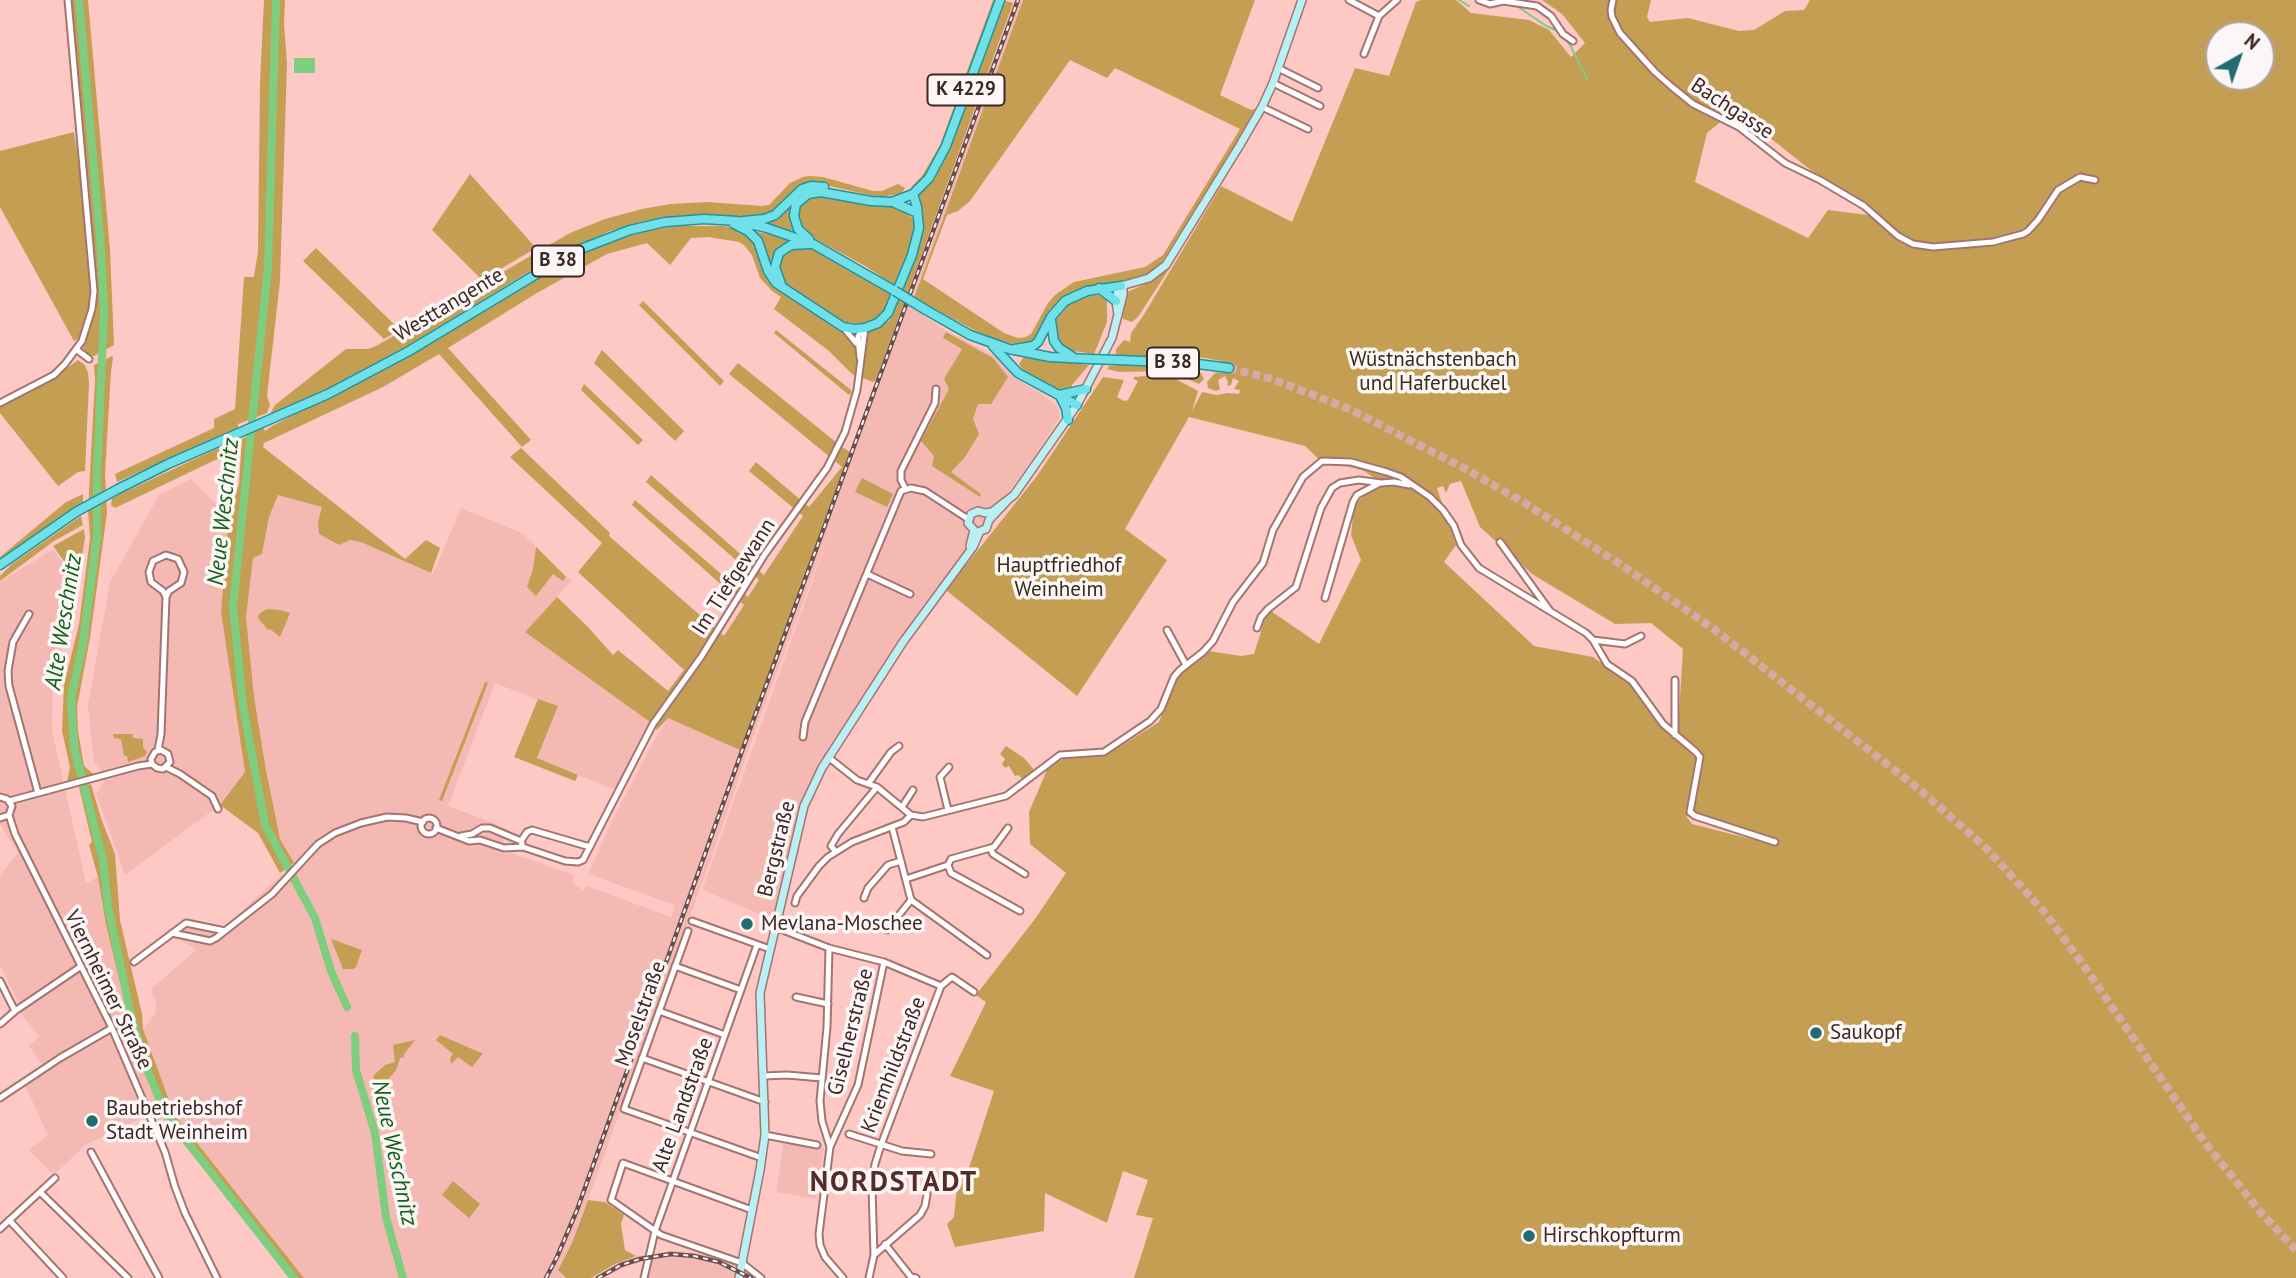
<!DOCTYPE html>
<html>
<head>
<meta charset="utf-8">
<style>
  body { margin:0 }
  #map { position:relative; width:2296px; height:1278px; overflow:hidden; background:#fec8c4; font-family:"PT Sans",sans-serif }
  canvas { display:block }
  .north { position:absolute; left:2205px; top:21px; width:70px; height:70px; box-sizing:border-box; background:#fcf7f6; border:2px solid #afa4a3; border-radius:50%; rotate:40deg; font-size:19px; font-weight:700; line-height:28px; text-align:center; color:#3b2726 }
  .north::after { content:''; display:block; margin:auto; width:24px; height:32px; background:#206c73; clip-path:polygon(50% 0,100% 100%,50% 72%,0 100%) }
</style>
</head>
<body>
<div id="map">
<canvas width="2296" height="1278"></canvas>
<div class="north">N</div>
</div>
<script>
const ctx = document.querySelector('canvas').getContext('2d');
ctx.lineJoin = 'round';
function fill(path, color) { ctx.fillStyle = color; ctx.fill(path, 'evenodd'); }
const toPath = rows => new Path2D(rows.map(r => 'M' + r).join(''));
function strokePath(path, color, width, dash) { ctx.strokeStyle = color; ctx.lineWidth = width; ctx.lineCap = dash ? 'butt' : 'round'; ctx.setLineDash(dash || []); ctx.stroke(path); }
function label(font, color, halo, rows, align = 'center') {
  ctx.font = font + ' "PT Sans",sans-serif'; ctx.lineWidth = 7; ctx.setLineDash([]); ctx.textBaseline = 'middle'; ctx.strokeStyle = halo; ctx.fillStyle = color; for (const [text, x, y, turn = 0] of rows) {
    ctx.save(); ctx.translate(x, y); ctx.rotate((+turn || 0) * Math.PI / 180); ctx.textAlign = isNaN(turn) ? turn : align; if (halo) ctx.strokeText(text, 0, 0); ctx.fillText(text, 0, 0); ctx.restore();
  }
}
fill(toPath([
  [1014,0,1023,0,912,307,945,330,996,357,1013,377,1043,395,1058,407,1060,417,1026,469,921,609,813,775,798,814,772,919,702,890,840,504,755,731,720,833,588,1200,572,1243,558,1270,566,1278,304,1278,174,1114,143,1029,154,1016,157,1005,152,992,152,988,196,950,175,937,169,930,188,918,225,927,262,892,295,865,280,839,274,813,254,696,246,617,253,558,262,554,269,517,278,494,323,507,318,522,350,540,361,542,433,574,461,508,522,533,571,581,525,632,654,725,618,791,537,758,557,707,495,683,448,806,508,829,500,852,506,854,512,853,574,875,572,882,583,890,587,886,671,917,675,905,588,874,610,825,652,744,668,718,742,751],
  [191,479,229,516,221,612,245,772,220,805,125,875,96,794,104,782,101,770,94,763,88,705,110,582,159,495],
  [53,549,74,577,69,618,53,679,52,731,86,883,98,877,106,925,131,1027,166,1117,157,1121,148,1115,85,1145,54,1175,29,1150,48,1135,24,1083,45,1069,29,1046,39,1036,20,1012,21,1007,0,965,0,875,18,853,0,824,0,582],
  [784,1141,824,1148,816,1199,776,1192],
  [671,1251,696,1253,711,1256,749,1269,758,1278,748,1278,737,1273,735,1278,648,1278,651,1259,627,1266,604,1278,591,1278,613,1265,636,1256]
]), '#f5b9b4');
fill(toPath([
  [71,0,88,0,110,249,114,345,94,356,88,355,83,348,92,322,96,301,93,249,81,135,78,69],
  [264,0,285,0,284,24,287,63,280,281,267,396,270,405,267,413,238,424,238,428,117,482,115,474,214,428,214,419,235,409,244,277,254,277,258,251,260,83],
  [993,0,996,0,942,145,925,178,914,187,911,187,922,176,940,145],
  [1003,0,1013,3,876,380,873,382,852,374,829,351,774,309,781,297,772,291,760,278,752,255,744,245,739,242,708,237,691,238,670,265,647,243,607,254,537,293,448,348,531,440,522,447,439,354,383,387,264,443,263,447,405,559,426,540,440,548,431,573,361,542,350,540,339,545,319,534,318,522,322,507,278,495,269,517,262,554,253,558,246,617,254,696,266,770,280,839,294,863,280,873,258,833,220,805,245,772,221,612,229,516,239,484,242,439,263,427,265,431,272,426,411,355,576,256,613,240,649,230,676,226,724,226,769,234,810,248,837,261,884,288,885,291,893,296,890,305,882,315,864,324,846,322,834,317,835,325,843,332,854,335,863,335,878,328,890,320,921,236,919,195,935,178,942,163],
  [1023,0,1255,0,1220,95,1251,110,1258,108,1160,265,1151,272,1133,280,1087,286,1073,292,1061,300,1051,310,1036,342,1025,346,1002,342,976,331,914,298],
  [1070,60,1107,78,1115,68,1240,129,1163,255,1145,267,1074,282,1055,295,1048,303,1031,334,1026,337,1018,338,1004,333,923,279,947,215,958,211,970,201],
  [1421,0,1456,0,1471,13,1529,20,1549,30,1571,57,1585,43,1562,14,1542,0,1651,0,1647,17,1650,22,1688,18,1739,31,1754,30,1785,11,1804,10,1810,0,2296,0,2296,1278,1134,1278,1153,1218,1136,1215,1148,1180,1123,1171,1107,1223,1045,1193,1044,1231,955,1247,947,1224,954,1217,957,1187,970,1165,994,1091,950,1076,986,1002,976,995,1035,919,1066,873,1030,844,1029,812,1047,770,1064,758,1107,755,1159,722,1175,680,1188,666,1208,651,1241,656,1254,654,1268,609,1319,644,1361,560,1351,535,1354,506,1371,488,1373,477,1364,471,1343,465,1324,464,1305,446,1189,417,1125,529,1167,560,1077,696,946,590,1037,476,1103,377,1124,380,1117,397,1124,401,1128,400,1138,381,1134,379,1134,377,1157,375,1174,378,1198,391,1192,411,1202,392,1216,395,1228,393,1239,394,1240,390,1234,389,1239,381,1233,378,1231,385,1227,386,1228,382,1225,376,1218,380,1220,389,1216,391,1208,388,1207,382,1215,373,1228,372,1228,365,1221,361,1199,357,1168,359,1138,358,1116,354,1116,349,1124,340,1130,342,1131,333,1143,316,1221,186,1292,222,1355,68,1389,76,1416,2],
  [2219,35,2261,35,2261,77,2219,77],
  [1735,110,1808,168,1883,217,1828,210,1808,238,1695,182,1707,133],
  [1461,481,1480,527,1532,574,1615,624,1651,623,1683,649,1679,712,1667,730,1630,683,1593,657,1534,646,1444,562,1456,545,1437,488,1443,486,1446,493,1450,484],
  [1686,816,1713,821,1718,820,1779,840,1777,842,1755,840,1692,824],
  [74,132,84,199,91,288,88,314,78,339,74,341,0,207,0,151],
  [470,174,536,248,482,280,432,230],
  [809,176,823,177,873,191,882,191,898,184,905,188,901,194,878,197,825,185,774,213,752,218,685,215,646,221,610,231,548,260,406,347,360,373,283,411,270,414,275,405,346,349,368,349,376,346,570,233,605,219,642,209,670,204,707,202,762,206,769,205,790,183,803,177],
  [814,194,903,208,911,218,909,212,918,228,898,288,867,267,804,233,796,216,800,204],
  [793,203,799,235,761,224,780,216],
  [316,248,400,330,384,339,303,261],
  [1171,266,1138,317,1132,322,1123,319,1122,315,1127,292,1152,281],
  [1103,295,1107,297,1107,322,1094,354,1067,350,1056,340,1054,320,1058,312,1068,304,1085,296],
  [643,301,724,381,720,386,639,305],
  [776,330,851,390,851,393,849,395,774,333],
  [946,332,993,358,1008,377,991,404,978,404,973,419,979,434,965,457,951,472,981,494,980,497,932,466,934,456,921,441,949,389,944,379,962,349,943,338],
  [602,350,684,431,675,441,594,363],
  [112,356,113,358,111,372,105,474,107,513,90,638,77,707,78,731,84,766,96,776,67,782,70,767,62,731,64,685,79,624,90,538,88,510,95,380,94,365],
  [1028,357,1089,365,1072,385,1071,391,1063,392,1025,373,1019,364,1023,358],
  [78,360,85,365,88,373,89,383,85,471,78,472,58,486,0,413,0,406,49,382],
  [738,363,842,447,850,452,742,751,668,718,657,730,654,725,525,632,557,597,587,626,613,655,618,650,668,691,684,670,578,572,602,543,510,457,521,448,610,533,609,536,724,636,744,605,632,505,635,500,748,597,759,580,646,482,651,475,764,575,803,516,749,471,756,462,809,507,842,467,729,374],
  [1126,364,1169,366,1201,373,1204,379,1199,384,1176,374,1161,371,1119,372,1107,369,1109,366],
  [584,384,643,440,638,445,581,390],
  [233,441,232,452,115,508,111,505,112,498],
  [862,478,893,494,887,507,855,492],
  [83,494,83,503,0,560,0,557,66,502],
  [81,516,83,525,54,541,0,581,0,576,12,564],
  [84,529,85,538,78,580,53,546],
  [536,547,566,577,563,581,553,574,536,596,527,587,533,569],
  [267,609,280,610,290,613,280,637,270,629,268,630,258,618,259,614],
  [485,682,488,683,442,801,439,800],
  [538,699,558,706,537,758,578,775,575,781,514,757],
  [113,734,133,734,133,738,143,739,143,747,147,752,145,756,128,762,127,756,124,756,121,739,114,738],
  [1006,746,1024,758,1036,772,1025,781,1018,775,1015,776,1009,766,1005,768,1002,764,1005,759,1000,754],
  [91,784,101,818,115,854,120,920,142,1014,143,1029,174,1114,304,1278,289,1278,166,1117,131,1027,106,925,98,877,89,845,92,842,79,787],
  [331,939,362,950,356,967,353,969,343,969],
  [440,1035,479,1052,483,1053,472,1067,458,1057,451,1064,450,1058,453,1054,436,1040],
  [415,1040,404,1054,404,1057,400,1058,396,1070,378,1092,373,1076,385,1065,395,1062,393,1045],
  [453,1181,480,1204,469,1218,442,1195],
  [588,1200,605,1202,624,1215,621,1224,625,1250,636,1256,613,1265,591,1278,566,1278,558,1270,572,1243]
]), '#c49f53');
fill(toPath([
  [294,58,315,58,315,73,294,73]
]), '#7fcd7e');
strokePath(toPath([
  [1459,0,1469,6],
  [1517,6,1546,26,1558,31],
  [1564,37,1570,45,1587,79],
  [273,74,277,76]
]), '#7fcd7e', 2);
strokePath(toPath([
  [79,0,101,249,104,310,97,475,97,536,83,643,71,698,74,748,103,860,108,906,131,1016,149,1074,166,1115,294,1278],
  [276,0,268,267,233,606,243,706,265,825,315,918,331,971,347,1007],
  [355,1036,356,1070,375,1133,386,1217,403,1278]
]), '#7fcd7e', 8);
strokePath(toPath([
  [1229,368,1272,379,1349,409,1462,467,1523,502,1620,564,1715,630,1920,790,1985,847,2046,914,2086,969,2206,1144,2262,1214,2296,1250]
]), '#d7a8a4', 8, [8, 4]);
const minor = toPath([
  [1349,0,1379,16],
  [1479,0,1490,4,1503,1,1537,6,1551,16,1563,34,1573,41],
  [1613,0,1611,10,1612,17,1620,33,1655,72,1672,87,1693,104,1739,127,1785,163,1820,180,1864,206,1898,236,1913,244,1933,247,1993,242,2023,234,2028,231,2038,220,2058,190,2080,177,2095,180],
  [1379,16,1397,0],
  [1364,54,1379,16],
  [1278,68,1318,88],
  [1273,83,1320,106],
  [1262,107,1308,129],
  [843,327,856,343],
  [77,350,89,359],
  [860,358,858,337,862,328],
  [0,403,54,375,65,364,82,341,92,309,94,291,68,0],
  [905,488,901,480,901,471,935,403,936,389],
  [1500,542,1550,611],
  [867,574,910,594],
  [1325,598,1353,502,1357,495,1378,484],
  [29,614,13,642,8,671,9,686,38,793],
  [1257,628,1261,617,1268,609,1296,587,1321,508,1332,488,1340,483,1359,480,1381,483,1394,482,1409,485],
  [1167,630,1186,665],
  [1593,640,1625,644,1641,636],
  [1675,735,1675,680],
  [803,737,805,722,901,491,911,488,925,491,968,519],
  [158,750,161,734,166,597,163,591,151,582,149,572,153,561,166,555,178,559,184,572,181,583,169,591,166,597],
  [828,757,857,780,877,787,911,815],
  [166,767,180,774,212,796,218,809],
  [868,784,891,752,899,746],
  [0,797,7,799,12,806,9,815,0,818],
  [9,801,138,766,152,764,157,768,163,769,170,762,168,754,161,750,155,752,151,759,152,764],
  [902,807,913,790],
  [948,810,940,777,949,767],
  [9,815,15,834,112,1028,165,1152,175,1187,185,1213,217,1278],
  '421 826a8 8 0 1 1 16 0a8 8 0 1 1-16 0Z',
  [892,827,911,900,987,955],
  [436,828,469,841,480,840,504,848,523,847],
  [461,836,472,834,482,828,490,828,521,841,523,847,565,861,578,862,583,860,653,724,701,657,765,554,827,468,845,432,857,390,865,328],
  [521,841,527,832,532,830,590,847],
  [990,848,993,854,1025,874],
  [836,852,831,846,838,834,877,787],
  [948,865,951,873,1020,911],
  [906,879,948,865,951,859,994,847,1008,828],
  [864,898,868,888,888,865,901,861],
  [795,903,797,896,819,866,828,857,852,842,904,822,911,815,923,817,1006,796,1060,755,1104,752,1150,721,1161,709,1174,677,1180,670,1203,652,1213,641,1233,602,1263,563,1273,530,1303,477,1322,461,1351,462,1387,472,1401,477,1430,497,1443,510,1454,526,1461,545,1479,568,1586,633,1593,640,1607,664,1632,681,1663,724,1696,752,1700,757,1690,812,1695,816,1775,842],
  [692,921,770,949],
  [775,927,829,948,884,962,941,986],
  [887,930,911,900],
  [688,931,624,1109,762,1158],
  [172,933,210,941,216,938,272,894,318,844,335,833,361,823,387,817,406,818,423,822],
  [829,948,827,1027,820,1101,822,1121,830,1147,819,1234,820,1245,825,1257,843,1278],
  [134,962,186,923,225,931],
  [675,966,741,990],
  [0,981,15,1011],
  [796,997,828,1004],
  [659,1011,725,1035],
  [0,1024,15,1011,80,967],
  [642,1058,765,1102],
  [763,1076,787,1075,822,1078],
  [0,1098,60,1058,112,1028],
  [849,1134,902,1151,931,1154],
  [765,1135,817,1145],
  [830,1147,858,1085,884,962],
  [91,1152,159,1278],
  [40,1192,128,1278],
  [752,1210,623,1163,611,1200,661,1235,742,1263,761,1278],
  [9,1220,63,1278],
  [0,1229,55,1178],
  [885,1244,911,1277,916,1278],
  [874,1255,920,1215,925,1206,927,1194],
  [644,1278,655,1231,757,945],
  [869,1278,874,1255,872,1188,875,1164,881,1145,941,986,952,977,974,992]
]);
const secondary = toPath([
  [1118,315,1116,301,1118,290,1121,286,1149,278,1166,265,1240,145,1262,107,1273,83,1302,0],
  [970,546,974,530,968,523,971,514,978,511,985,513,992,512,1014,495,1077,405,1112,338,1123,295,1123,285],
  [739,1278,760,1170,765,1135,760,993,804,806,822,768,903,642,973,547,980,531,986,529,989,520,1006,502]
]);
const primary = toPath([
  [895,203,913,211],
  [744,221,764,219,775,215,802,189,811,186,824,187],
  [734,224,748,231,758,241,768,271,776,283,843,327,854,329,865,328,878,323,888,313,912,255,919,228,917,207,913,194],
  [809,239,798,229,794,216,796,204,808,194,821,192,871,201,892,202,913,194,929,178,946,146,1000,0],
  [781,284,775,267,779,253,791,245,810,244],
  [1099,288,1116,301],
  [926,310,970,335,1009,349,1050,357,1089,359],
  [1051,320,1054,341,1059,348,1073,357],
  [993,346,1018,373,1077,405],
  [1015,349,1033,346,1038,342,1051,317,1065,301,1087,291,1121,286],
  [1118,360,1190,363,1229,368],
  [1059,395,1086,389],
  [1061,398,1066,408,1068,420],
  [0,565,76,512,118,489,168,464,328,394,409,351,573,252,630,230,665,222,704,219,737,221,767,228,813,244,895,291]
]);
strokePath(minor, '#a47470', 9);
strokePath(secondary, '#a47470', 10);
strokePath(primary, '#21939c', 11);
strokePath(minor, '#fff', 5);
strokePath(secondary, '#b8f0f4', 7);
strokePath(primary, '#71e1e9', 8);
const rail = toPath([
  [546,1278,557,1257,577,1210,742,751,1018,0],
  [598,1278,621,1265,640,1259,671,1254,694,1256,719,1262,751,1278]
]);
strokePath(rail, '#6a4e4c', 4.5);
strokePath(rail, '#fcf7f6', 2, [5]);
const primaryBridge = toPath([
  [895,291,926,310],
  [1089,359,1118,360]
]);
strokePath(primaryBridge, '#21939c', 11, []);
strokePath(primaryBridge, '#71e1e9', 8);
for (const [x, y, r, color] of [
  [747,924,7,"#206c73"],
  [1816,1033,7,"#206c73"],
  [92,1121,7,"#206c73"],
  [1529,1236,7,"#206c73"]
]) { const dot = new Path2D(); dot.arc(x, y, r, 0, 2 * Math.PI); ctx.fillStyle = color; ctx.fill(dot); strokePath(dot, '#fcf7f6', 2.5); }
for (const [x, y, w] of [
  [966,90,77],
  [558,261,52],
  [1173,363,52]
]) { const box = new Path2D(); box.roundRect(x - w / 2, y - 15.5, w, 31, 5); ctx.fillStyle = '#fcf7f6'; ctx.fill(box); strokePath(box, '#3b2726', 2); }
label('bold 19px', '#3b2726', null, [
  ["K 4229",966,90],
  ["B 38",558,261],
  ["B 38",1173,363]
]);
label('21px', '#3b2726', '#fcf7f6', [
  ["Bachgasse",1732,109,33],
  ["Westtangente",449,305,-31],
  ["Im Tiefgewann",734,577,-57],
  ["Bergstraße",777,849,-76],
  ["Viernheimer Straße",108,990,64],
  ["Moselstraße",641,1014,-70],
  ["Giselherstraße",851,1032,-76],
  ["Kriemhildstraße",894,1065,-69],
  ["Alte Landstraße",683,1105,-70]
]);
label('21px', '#352c1a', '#fcf7f6', [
  ["Wüstnächstenbach",1433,360],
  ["und Haferbuckel",1433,384],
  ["Hauptfriedhof",1059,566],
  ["Weinheim",1059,590]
]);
label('21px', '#3b2726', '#fcf7f6', [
  ["Mevlana-Moschee",761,924],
  ["Saukopf",1830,1033],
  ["Baubetriebshof",106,1109],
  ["Stadt Weinheim",106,1133],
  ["Hirschkopfturm",1543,1236]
], 'left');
label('italic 23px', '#116319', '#fcf7f6', [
  ["Neue Weschnitz",224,512,-84],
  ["Alte Weschnitz",64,622,-81],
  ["Neue Weschnitz",394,1153,78]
]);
ctx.letterSpacing = '2px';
label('bold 28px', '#542b29', '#fcf7f6', [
  ["NORDSTADT",894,1183]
]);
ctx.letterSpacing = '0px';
</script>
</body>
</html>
